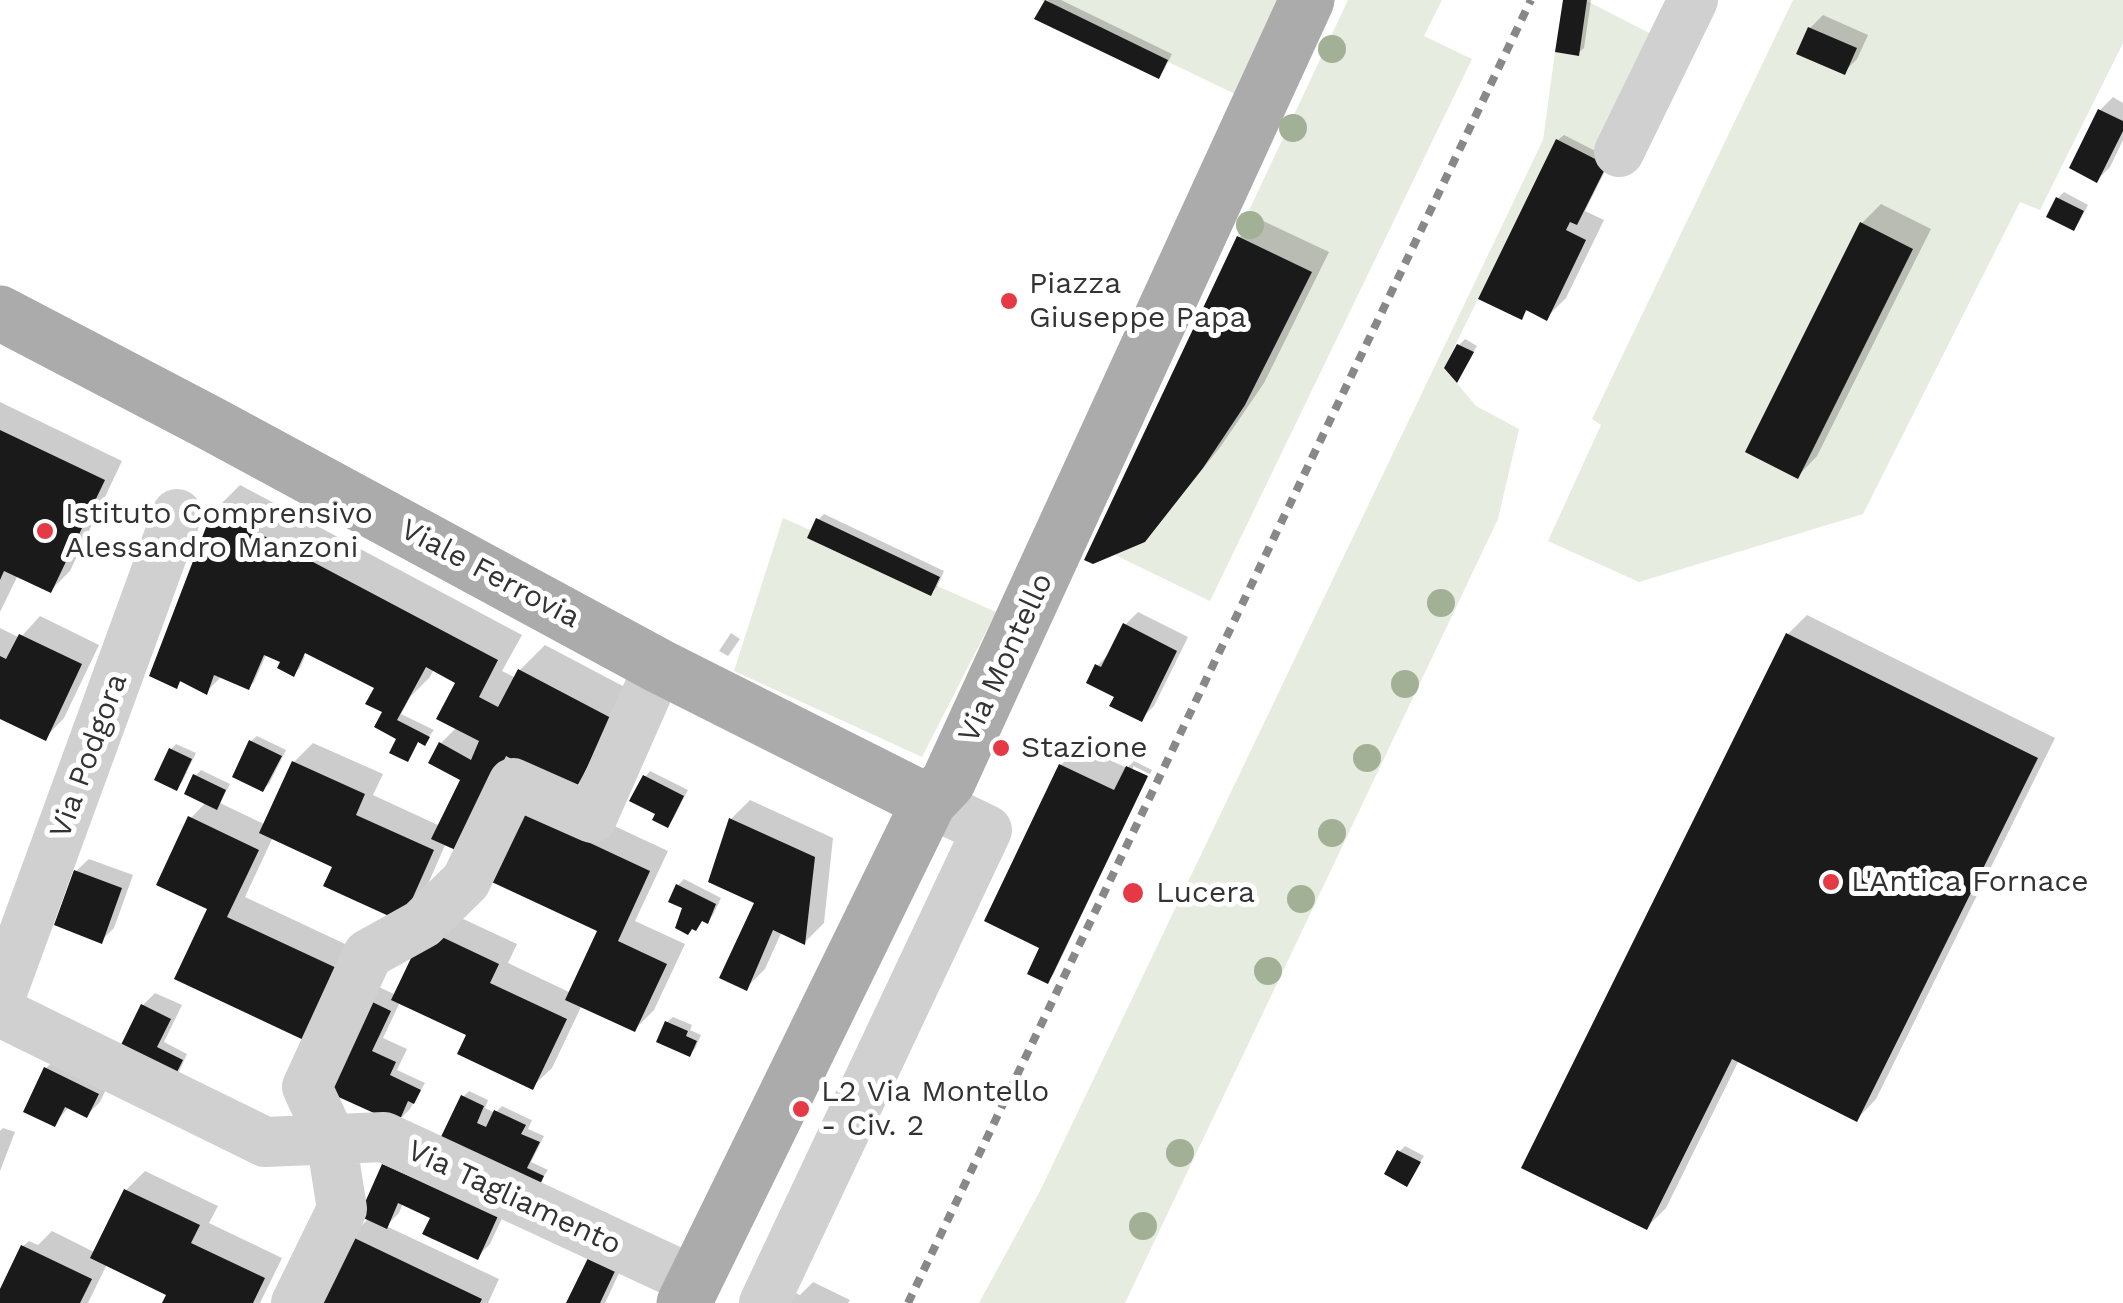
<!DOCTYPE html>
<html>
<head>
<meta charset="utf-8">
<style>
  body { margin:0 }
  canvas { display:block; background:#fff }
</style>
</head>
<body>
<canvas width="2123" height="1303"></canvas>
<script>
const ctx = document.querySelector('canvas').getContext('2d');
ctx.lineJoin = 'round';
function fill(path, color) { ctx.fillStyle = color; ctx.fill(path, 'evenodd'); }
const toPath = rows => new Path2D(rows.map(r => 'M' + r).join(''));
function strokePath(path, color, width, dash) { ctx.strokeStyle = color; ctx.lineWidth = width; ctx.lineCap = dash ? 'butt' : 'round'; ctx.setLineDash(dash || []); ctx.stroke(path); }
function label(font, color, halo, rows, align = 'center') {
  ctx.font = font + ' "Work Sans",sans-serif'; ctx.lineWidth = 10; ctx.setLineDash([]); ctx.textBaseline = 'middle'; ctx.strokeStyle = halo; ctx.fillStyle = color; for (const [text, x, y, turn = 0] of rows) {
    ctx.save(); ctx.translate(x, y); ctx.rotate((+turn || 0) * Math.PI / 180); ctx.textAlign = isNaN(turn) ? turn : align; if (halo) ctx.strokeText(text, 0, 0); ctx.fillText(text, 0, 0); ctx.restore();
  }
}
fill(toPath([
  [1040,0,1280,0,1237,95],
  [1348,0,1442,0,1424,36,1472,59,1210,601,1115,555,1145,542,1203,468,1245,405,1311,272,1237,236],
  [1793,0,2123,0,2123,43,2040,210,2020,202,1863,514,1639,582,1548,541,1601,425,1592,419],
  [1587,1,1659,38,1599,160,1556,140,1444,368,1476,406,1519,429,1498,519,1125,1303,979,1303,1040,1191,1543,140,1555,52,1579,56],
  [783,518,996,612,922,757,734,671]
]), '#e6ecdf');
fill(toPath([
  [1047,0,1061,0,1172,54,1164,70,1159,76],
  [1566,0,1591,0,1584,48,1578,53],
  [1823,15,1868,35,1857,59,1844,72,1810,28],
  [2113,97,2123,103,2123,140,2110,167,2097,180,2100,110],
  [1564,135,1611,159,1585,211,1604,220,1566,298,1546,318,1529,309,1521,317,1558,140],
  [2064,192,2088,205,2079,222,2074,228,2058,198],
  [1881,204,1931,229,1817,456,1798,476,1862,223],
  [1259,219,1329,252,1264,383,1221,446,1157,526,1239,238],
  [1465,339,1477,346,1457,380,1459,345],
  [0,402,122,461,70,571,51,590,18,575,0,612],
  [240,485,522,635,502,671,516,678,520,670,545,645,636,693,599,764,574,789,446,843,421,900,401,919,336,865,273,837,245,897,360,951,309,1040,210,908,191,818,206,802,195,776,201,770,230,784,220,803,266,825,294,762,313,743,383,774,373,795,440,826,464,779,441,743,457,727,458,682,434,669,430,677,411,696,401,714,434,730,424,743,419,740,407,759,399,737,385,711,377,687,247,620,247,626,305,656,300,668,294,674,283,661,267,653,254,682,248,687,222,676,206,692,183,679,177,686,215,510],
  [824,514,944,571,937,587,931,593,818,520],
  [1138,612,1188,637,1154,706,1141,719,1117,696,1098,665,1112,651,1125,625],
  [1807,615,2055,738,1876,1099,1857,1119,1739,1060,1666,1208,1647,1227,1788,634],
  [40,616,99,645,64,718,45,738,0,716,0,628,20,638],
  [731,633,740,639,728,656,719,651],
  [257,736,286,750,269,784,263,789,251,741],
  [176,744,196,753,182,782,176,788,171,749],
  [1080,746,1127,768,1134,761,1152,770,1150,774,1133,766,1133,771,1147,778,1053,975,1048,981,1047,937,1061,765],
  [650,771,688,790,673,819,667,825,658,813,645,777],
  [535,789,668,851,635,921,685,944,654,1010,635,1029,582,1005,552,1068,532,1087,470,1034,400,1002,383,1038,407,1049,397,1070,425,1083,410,1109,398,1121,324,1088,379,987,396,995,446,911,517,944,508,963,571,993,600,930],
  [750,800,833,838,824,923,805,942,782,931,765,969,746,988,758,902,731,819],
  [89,859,133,875,114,928,101,941,76,871],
  [684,879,721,898,713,915,707,921,703,919,696,928,678,885],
  [155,993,182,1005,164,1042,187,1054,178,1074,120,1054,143,1005],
  [673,1017,692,1025,690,1030,701,1035,695,1049,689,1054,667,1022],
  [59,1056,110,1081,100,1102,87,1115,70,1106,54,1124,46,1068],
  [469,1091,488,1100,485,1108,495,1113,502,1106,529,1119,532,1120,528,1129,544,1136,531,1162,548,1170,537,1186,441,1142,463,1097],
  [3,1128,15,1132,0,1171,0,1131],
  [1405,1146,1424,1156,1407,1183,1400,1151],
  [397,1152,509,1203,490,1244,477,1257,433,1217,403,1203,399,1213,386,1226,499,1279,488,1303,319,1303,350,1237,369,1218,384,1165],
  [145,1171,218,1206,209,1223,282,1258,260,1303,165,1303,170,1294,107,1264,88,1303,0,1303,0,1295,23,1246,29,1241,38,1245,52,1231,96,1253,126,1190],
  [627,1256,605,1303,569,1303],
  [813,1282,850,1300,848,1303,771,1303,782,1287,800,1295]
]), '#0003');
fill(toPath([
  [1045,0,1168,60,1159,79,1034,19],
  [1563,0,1587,0,1579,56,1555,52],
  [1808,27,1857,48,1845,75,1796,54],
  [2098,109,2123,121,2123,131,2097,183,2069,168],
  [1556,139,1607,165,1577,225,1570,222,1566,230,1586,240,1547,321,1526,310,1522,320,1478,299],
  [2056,197,2084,211,2074,231,2046,217],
  [1860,222,1913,249,1798,479,1745,452],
  [1237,236,1312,272,1245,405,1203,468,1145,542,1093,564,1084,560],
  [1457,344,1474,352,1457,383,1444,368],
  [0,430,105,480,51,593,4,571,0,580],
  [213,509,498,660,479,697,498,707,518,669,613,719,574,792,506,756,460,852,431,839,460,780,428,763,439,742,471,760,479,741,436,719,455,683,426,667,397,720,430,737,425,746,418,742,408,762,389,753,396,739,374,727,382,712,365,704,374,688,305,653,294,677,277,668,280,662,264,655,249,690,214,675,207,695,180,681,177,689,149,676],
  [816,518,940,577,931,596,807,538],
  [1123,623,1177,651,1142,722,1109,706,1114,697,1086,683,1095,664,1101,667],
  [1786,633,2038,758,1857,1122,1732,1059,1647,1230,1521,1168],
  [19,634,82,664,46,741,0,719,0,656,6,659],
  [249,740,282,756,263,792,232,777],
  [169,748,192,759,177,791,154,780],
  [292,761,365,794,356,815,434,850,402,922,323,886,332,867,259,833],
  [1059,764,1114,790,1126,766,1148,776,1048,984,1027,974,1039,948,984,921],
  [193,774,226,790,217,810,184,794],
  [643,775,684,796,668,828,652,820,655,814,629,801],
  [513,807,650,871,618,941,667,964,635,1032,565,1000,597,931,481,877],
  [188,816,259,850,227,917,343,971,310,1043,174,979,207,909,156,885],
  [729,818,815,857,805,945,773,930,747,991,719,978,754,903,708,882],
  [74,870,122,888,102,944,54,925],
  [676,884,716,904,708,924,702,921,696,931,692,929,688,935,675,928,682,908,668,902],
  [425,929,499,964,490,983,567,1019,533,1090,457,1054,466,1035,391,1000],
  [364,998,391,1011,372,1051,396,1062,390,1075,421,1090,414,1104,408,1101,398,1124,321,1089],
  [141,1004,171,1019,157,1047,183,1060,172,1082,116,1055],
  [665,1021,688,1031,686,1036,697,1041,690,1057,656,1042],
  [44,1067,99,1094,87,1118,65,1107,55,1127,23,1112],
  [461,1095,484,1106,477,1123,486,1127,494,1110,526,1125,521,1134,540,1142,527,1168,544,1176,538,1189,438,1143],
  [1397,1150,1421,1162,1407,1187,1384,1174],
  [382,1164,498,1216,478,1260,422,1234,430,1218,398,1203,387,1229,359,1216],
  [124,1189,200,1225,191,1243,265,1278,253,1303,162,1303,166,1295,90,1258],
  [348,1235,482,1299,480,1303,316,1303],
  [21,1245,92,1279,80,1303,0,1303,0,1289],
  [589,1256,616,1269,600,1303,566,1303]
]), '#1a1a1a');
strokePath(toPath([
  [1619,152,1693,0],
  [0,998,177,514],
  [0,1012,265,1142,384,1137,694,1281],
  [296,1303,342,1209,331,1139,307,1087,368,954,422,924,466,881,513,783,592,818,659,666],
  [764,1303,987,830,929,802]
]), '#d0d0d0', 50);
strokePath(toPath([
  [0,313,210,423,659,666,929,802],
  [684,1303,929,802,948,782,1307,0]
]), '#ababab', 55);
strokePath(toPath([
  [908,1303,1531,0]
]), '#888', 8, [10, 8]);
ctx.fillStyle = '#a2b095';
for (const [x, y] of [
  [1332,49],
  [1293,128],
  [1250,225],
  [1441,603],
  [1405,684],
  [1367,758],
  [1332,833],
  [1301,899],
  [1268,971],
  [1180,1153],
  [1143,1226]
]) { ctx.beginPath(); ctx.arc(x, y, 14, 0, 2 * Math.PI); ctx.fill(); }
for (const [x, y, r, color] of [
  [1009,301,10,"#e63946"],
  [45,531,10,"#e63946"],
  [1001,748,10,"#e63946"],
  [1831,882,10,"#e63946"],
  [1133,893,12,"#e63946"],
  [801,1109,10,"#e63946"]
]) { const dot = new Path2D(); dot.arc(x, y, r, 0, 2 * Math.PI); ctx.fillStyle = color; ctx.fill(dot); strokePath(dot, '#fff', 4); }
label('30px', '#333', '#fff', [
  ["Piazza",1029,284],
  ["Giuseppe Papa",1029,318],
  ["Istituto Comprensivo",65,514],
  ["Alessandro Manzoni",65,548],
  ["Stazione",1021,748],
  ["L'Antica Fornace",1851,882],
  ["Lucera",1156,893],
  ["L2 Via Montello",821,1092],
  ["- Civ. 2",821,1126]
], 'left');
label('30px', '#333', '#fff', [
  ["Viale Ferrovia",490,574,28],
  ["Via Montello",1006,658,-65],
  ["Via Podgora",89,756,-70],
  ["Via Tagliamento",514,1198,25]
]);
</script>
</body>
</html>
